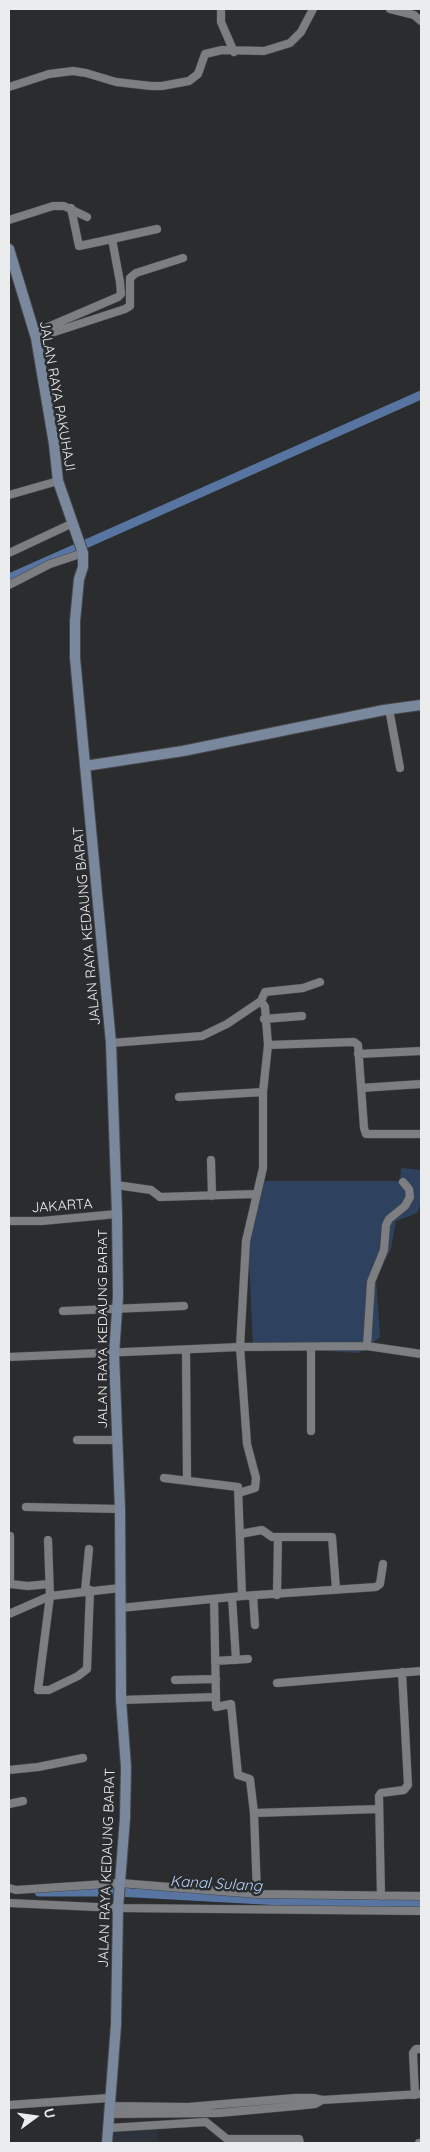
<!DOCTYPE html>
<html>
<head>
<meta charset="utf-8">
<style>
  body { margin:0 }
  #map { position:relative; width:430px; height:2152px; overflow:hidden; background:#2a2c2e; font-family:Quicksand,sans-serif }
  canvas { display:block }
  .frame { position:absolute; inset:0; border:10px solid #ebecee; pointer-events:none }
  .north { position:absolute; left:10px; top:2092px; width:50px; height:50px; -webkit-text-stroke:4px #2a2c2e; paint-order:stroke; rotate:76deg; font-size:14px; font-weight:700; line-height:20px; text-align:center; color:#ebecee }
  .north::after { content:''; display:block; margin:auto; width:18px; height:22px; background:#ebecee; clip-path:polygon(50% 0,100% 100%,50% 72%,0 100%) }
</style>
</head>
<body>
<div id="map">
<canvas width="430" height="2152"></canvas>
<div class="frame"></div>
<div class="north">U</div>
</div>
<script>
const ctx = document.querySelector('canvas').getContext('2d');
ctx.lineJoin = 'round';
function fill(path, color) { ctx.fillStyle = color; ctx.fill(path, 'evenodd'); }
const toPath = rows => new Path2D(rows.map(r => 'M' + r).join(''));
function strokePath(path, color, width, dash) { ctx.strokeStyle = color; ctx.lineWidth = width; ctx.lineCap = dash ? 'butt' : 'round'; ctx.setLineDash(dash || []); ctx.stroke(path); }
function label(font, color, halo, rows, align = 'center') {
  ctx.font = font + ' Quicksand,sans-serif'; ctx.lineWidth = 5; ctx.setLineDash([]); ctx.textBaseline = 'middle'; ctx.strokeStyle = halo; ctx.fillStyle = color; for (const [text, x, y, turn = 0] of rows) {
    ctx.save(); ctx.translate(x, y); ctx.rotate((+turn || 0) * Math.PI / 180); ctx.textAlign = isNaN(turn) ? turn : align; if (halo) ctx.strokeText(text, 0, 0); ctx.fillText(text, 0, 0); ctx.restore();
  }
}
fill(toPath([
  [159,2124,158,2143,113,2143,115,2127]
]), '#2e333b');
fill(toPath([
  [401,1168,421,1170,421,1203,417,1213,396,1221,391,1249,376,1279,380,1337,359,1353,325,1351,319,1343,253,1346,248,1238,264,1181,400,1181]
]), '#2e4260');
strokePath(toPath([
  [9,578,421,395],
  [39,1892,117,1892,281,1901,421,1904]
]), '#5875a2', 9);
const street = toPath([
  [221,9,221,22,234,52],
  [390,9,414,15,421,21],
  [9,87,49,74,73,71,86,73,116,82,151,86,162,86,189,81,198,74,205,54,222,50,264,51,290,43,301,32,313,9],
  [71,208,79,246,112,239],
  [9,220,53,206,64,206,87,217],
  [34,333,118,297,121,294,120,282,112,239,157,229],
  [36,338,125,309,130,306,130,278,136,273,183,258],
  [9,495,58,481],
  [9,553,73,523],
  [9,585,50,564,83,553],
  [389,709,400,768],
  [264,1019,302,1016],
  [111,1043,202,1036,227,1024,261,1001,265,992,303,988,320,982],
  [268,1045,354,1042,358,1045,364,1128,366,1134,421,1134],
  [358,1054,421,1051],
  [361,1088,421,1084],
  [179,1097,263,1092],
  [211,1160,212,1196],
  [116,1185,151,1190,160,1197,255,1194],
  [9,1221,42,1221,117,1214],
  [63,1311,184,1306],
  [367,1346,371,1282,384,1250,386,1225,389,1219,405,1206,410,1197,409,1189,403,1182],
  [186,1350,187,1480],
  [9,1357,240,1347,367,1346,421,1354],
  [311,1431,311,1347],
  [77,1440,117,1440],
  [164,1478,238,1487,242,1596],
  [239,1493,255,1488,256,1478,247,1444,240,1347,246,1241,263,1168,263,1092,268,1045,265,1007,261,1001],
  [26,1507,120,1509],
  [240,1534,262,1530,272,1537,332,1537,336,1589],
  [10,1536,10,1584,28,1586,49,1584],
  [48,1540,50,1596,38,1690,49,1690,78,1676,87,1669,90,1590],
  [85,1591,89,1549],
  [277,1595,278,1537],
  [253,1596,255,1625],
  [232,1597,236,1660],
  [120,1608,242,1596,376,1587,380,1584,383,1564],
  [9,1614,50,1596,120,1588],
  [215,1661,248,1659],
  [175,1680,216,1679],
  [277,1683,421,1671],
  [216,1697,216,1707,231,1704,238,1775,250,1779,254,1813,257,1894],
  [121,1700,216,1697,214,1599],
  [9,1770,38,1767,83,1758],
  [9,1804,23,1801],
  [254,1813,379,1809],
  [9,1888,16,1890,120,1883,257,1894,421,1896],
  [381,1896,379,1796,381,1793,404,1790,408,1785,402,1672],
  [9,1903,118,1908,421,1911],
  [415,2095,413,2053,416,2049,421,2049],
  [9,2105,109,2098],
  [109,2106,188,2107,295,2098,314,2098,322,2100,421,2094],
  [109,2114,219,2113,296,2106,315,2104,322,2100],
  [109,2128,206,2122,227,2139,299,2139,300,2143],
  [419,2143,421,2143]
]);
const secondary = toPath([
  [9,249,36,338,54,444,58,481,83,553,83,567,79,579,75,621,75,658,111,1043,117,1214,118,1296,114,1354,120,1509,121,1700,126,1767,125,1818,118,1908,116,2025,107,2143],
  [85,766,183,751,384,710,421,705]
]);
strokePath(street, '#47484b', 9);
strokePath(secondary, '#47484b', 12);
strokePath(street, '#7c7e81', 8);
strokePath(secondary, '#7a889e', 10);
label('14px', '#ebecee', '#2a2c2e', [
  ["JALAN RAYA PAKUHAJI",57,396,80],
  ["JALAN RAYA KEDAUNG BARAT",87,926,-95],
  ["JAKARTA",62,1206,-4],
  ["JALAN RAYA KEDAUNG BARAT",103,1329,-90],
  ["JALAN RAYA KEDAUNG BARAT",107,1868,-88]
]);
label('italic 15px', '#b6d1fb', '#2a2c2e', [
  ["Kanal Sulang",216,1884,3]
]);
</script>
</body>
</html>
